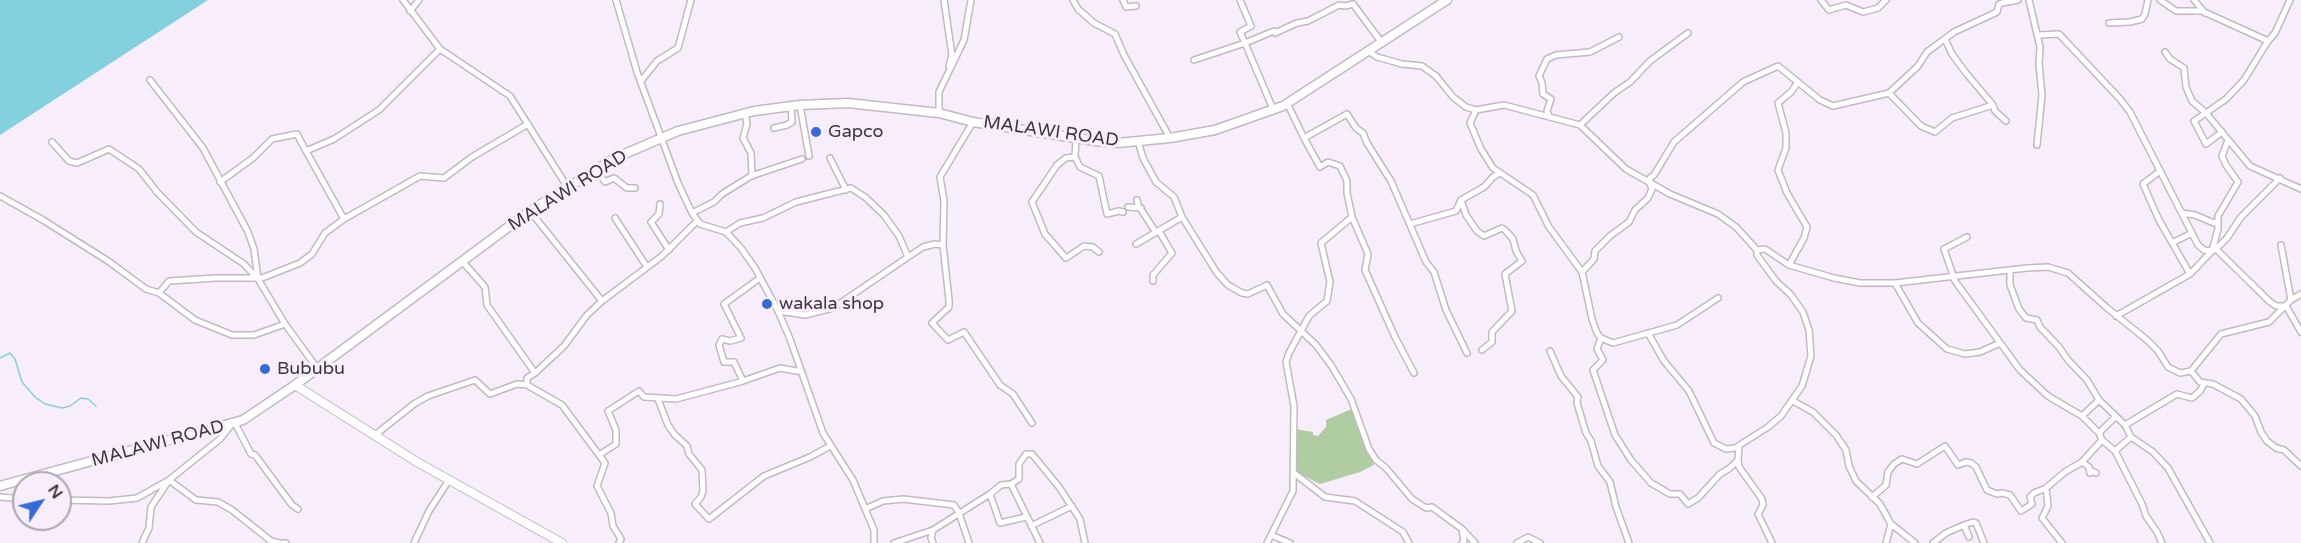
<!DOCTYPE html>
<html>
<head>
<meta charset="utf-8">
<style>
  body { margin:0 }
  #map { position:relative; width:2301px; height:543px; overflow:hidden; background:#f8edfa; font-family:"Varela Round",sans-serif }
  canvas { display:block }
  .north { position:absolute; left:12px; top:471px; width:60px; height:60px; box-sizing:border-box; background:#f8edfa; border:2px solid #aca4ae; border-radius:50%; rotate:55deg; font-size:16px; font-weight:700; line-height:24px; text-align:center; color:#3b373b }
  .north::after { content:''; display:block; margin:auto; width:21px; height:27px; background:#336bda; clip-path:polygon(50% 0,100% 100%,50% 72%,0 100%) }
</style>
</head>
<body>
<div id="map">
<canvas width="2301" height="543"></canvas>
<div class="north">N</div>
</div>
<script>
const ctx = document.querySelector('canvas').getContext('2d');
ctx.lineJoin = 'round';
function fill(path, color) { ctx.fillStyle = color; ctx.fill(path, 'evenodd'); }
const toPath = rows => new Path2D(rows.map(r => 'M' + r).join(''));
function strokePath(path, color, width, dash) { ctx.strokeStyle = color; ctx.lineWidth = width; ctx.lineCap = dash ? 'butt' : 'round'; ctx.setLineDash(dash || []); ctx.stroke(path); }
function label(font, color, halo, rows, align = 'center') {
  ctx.font = font + ' "Varela Round",sans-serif'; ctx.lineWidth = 6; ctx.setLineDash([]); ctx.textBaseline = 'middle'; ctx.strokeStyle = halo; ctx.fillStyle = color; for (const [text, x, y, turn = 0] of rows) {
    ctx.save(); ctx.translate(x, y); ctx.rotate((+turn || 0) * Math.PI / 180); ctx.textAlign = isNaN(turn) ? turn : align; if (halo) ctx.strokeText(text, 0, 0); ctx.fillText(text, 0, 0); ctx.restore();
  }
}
fill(toPath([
  [1354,408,1374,465,1360,472,1320,484,1296,472,1295,429,1313,432,1313,435,1318,436,1326,427,1326,420]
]), '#b0cca2');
fill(toPath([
  [0,0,208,0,0,135]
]), '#83d1df');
strokePath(toPath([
  [0,358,10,353,15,359,22,382,35,397,45,404,62,408,70,406,81,398,88,399,96,406]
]), '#83d1df', 1.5);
const street = toPath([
  [403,0,440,49,510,96,568,188],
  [616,0,637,72,678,183,692,213,700,224,726,232,741,248,755,268,778,311,790,339,823,433,853,480,874,530,874,543],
  [944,0,952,55,949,66],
  [1073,0,1078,9,1094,23,1115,34,1124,55,1170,138],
  [1123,0,1126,7,1136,6],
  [1240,0,1251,26,1240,32,1245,43,1274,31,1275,33,1297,23,1308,21,1339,5,1345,6,1353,4,1382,43],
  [1821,0,1829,10,1846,5,1863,12,1878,8,1886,0],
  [2029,0,2040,47,2039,64,2042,95,2037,145],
  [2160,0,2176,11,2202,11,2268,41],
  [2194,0,2205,13],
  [410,11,419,0],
  [2109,23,2130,22,2142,19,2145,14,2148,0],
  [2038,35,2059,34,2120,99,2130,112,2198,245,2204,250,2212,251,2216,249,2227,238,2241,217,2280,178],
  [1945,39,1952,54,1966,73,1993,105,1995,111,2006,121],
  [1370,52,1377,57,1402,64,1422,66,1436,76,1453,97,1466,107,1476,110,1504,105,1580,125,1626,169,1670,194,1718,214,1736,227,1757,250,1765,249,1789,265,1834,278,1860,283,1895,283,2027,268,2048,267,2068,273,2106,307,2147,340,2158,351,2168,367,2180,373,2191,371,2221,334,2269,322,2291,300,2301,294],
  [2165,52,2170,59,2184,68,2186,87,2192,101,2206,113,2226,99,2244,80,2268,41,2275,33,2290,0],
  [1194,60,1245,43,1273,109],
  [150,80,203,148,248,232,254,249,258,279],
  [641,81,657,61,678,48,691,0],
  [1889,93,1918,66,1927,52,1954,32,1997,12,1999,4,2002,3,2018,0],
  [1287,103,1304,138,1347,114,1356,128,1363,133,1367,143,1391,181,1426,262,1434,272,1446,310,1467,353],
  [800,105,809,156],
  [1476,110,1470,123,1481,149,1493,168,1533,195,1549,227,1582,272,1592,319,1597,333,1601,338,1597,349,1603,360,1593,370,1615,435,1631,460,1651,483,1670,494,1680,494,1688,504,1698,498,1720,474,1730,468,1738,460,1739,446],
  [745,113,747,124,743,138,751,153,752,176],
  [939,113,939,92,964,40,971,0],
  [1549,116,1547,111,1551,99,1543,94,1542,83,1539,76,1547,59,1556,55,1590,52,1619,37],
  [973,122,940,177,944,201,943,245,949,300,949,307,932,323,948,340,964,332,1000,385,1013,394,1032,423],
  [1580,125,1614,93,1630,82,1650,61,1688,33],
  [774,128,787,125,792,122,791,106],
  [2222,132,2206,144,2194,121,2206,113,2250,166,2301,189],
  [1304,138,1320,167,1328,162,1340,166,1347,181,1347,193,1352,217,1368,254,1365,270,1395,337,1414,373],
  [1076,139,1075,157,1066,158,1057,165,1032,202,1045,234,1066,258,1084,246,1093,247,1099,252],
  [1138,141,1143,158,1156,182,1174,197,1182,217,1217,273,1228,285,1242,293,1248,294,1267,285,1283,314,1316,345,1331,365,1351,399,1369,449,1376,460,1386,468,1412,499,1426,508,1432,507,1462,529,1464,541,1462,543],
  [52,142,69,161,77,163,109,149,139,169,157,192,196,232,244,264,258,279,285,324,317,368],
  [306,151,344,219],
  [1075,157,1080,167,1099,176,1107,214,1119,211,1123,212],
  [830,158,846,190],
  [596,169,605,182,614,178,627,188,635,188],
  [2160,171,2143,184,2159,220,2190,274],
  [220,182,253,158,272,139,297,134,306,151,334,139,379,110,440,49],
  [0,196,43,220,108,261,146,289,159,293,195,320,232,335,254,335,285,324],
  [1137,200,1138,205,1155,231],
  [1461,200,1466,215,1477,231,1484,236,1502,228,1505,230,1513,239,1516,251,1522,261,1505,274,1512,311,1492,332,1492,342,1482,350],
  [660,204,659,214,651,222,669,250],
  [1128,207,1141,208],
  [530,211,602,301],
  [692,213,714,202,722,194,751,176,802,159],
  [2182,213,2195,215,2214,223,2216,222],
  [615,218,647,267],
  [1410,224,1456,211,1461,200,1484,187,1493,177,1500,173],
  [726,232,740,223,763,218,796,202,851,188,865,197,884,215,899,236,908,257,923,247,935,244,943,245],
  [1967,237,1944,249,1955,281,2020,370,2048,396,2082,416,2099,433,2102,440,2115,451,2131,437,2153,452,2168,468,2210,543],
  [2172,243,2192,233],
  [1136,244,1182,217],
  [2281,245,2291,300],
  [2216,249,2269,301,2276,306,2286,306,2301,332],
  [462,261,485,287,487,305,535,373],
  [1789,265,1804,238,1807,227,1787,193,1778,170,1786,148,1786,133,1778,103,1791,92,1798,82],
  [2010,270,2010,285,2019,309,2026,318,2037,320,2040,327,2059,347,2068,360,2087,380,2099,400,2082,416],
  [1582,272,1594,259,1595,251,1610,236,1629,222,1635,210,1648,198,1652,189,1649,181,1650,178,1654,175,1674,142,1743,82,1778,66,1820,100,1833,106,1889,93,1921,126,1935,132,1952,118,1993,105],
  [1153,281,1153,275,1172,253,1159,231],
  [1895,283,1918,323,1947,349,1965,354,1980,352,2000,343],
  [159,293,169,281,216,278,262,278,300,263,312,254,325,233,344,219,420,176,444,178,472,157,528,124],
  [778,311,805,315,833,308,908,257],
  [2116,316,2190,274,2212,251,2218,229,2218,216,2238,182,2226,165,2222,156,2228,140],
  [1648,333,1664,361,1689,391,1714,443,1726,449,1735,448,1768,427,1781,416,1802,386,1811,356,1809,330,1803,312,1791,295,1776,281,1757,255,1757,250],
  [1601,338,1613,343,1677,325,1718,298],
  [1550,351,1561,376,1578,397,1577,403,1586,433,1591,441,1598,466,1610,482,1616,507,1629,543],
  [2191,371,2200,382,2213,384,2241,399,2255,416,2261,432,2267,441,2276,448,2284,450,2301,466],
  [743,381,734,362,724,362,719,345,722,339,730,341,741,338,724,304,760,278],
  [527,385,562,405,605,463,597,486,611,513,613,526,621,539,619,543],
  [658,399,668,425,674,434,687,446,689,454,702,470,703,491,701,497,695,504,709,519,764,476,810,457,830,446],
  [2099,400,2125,425],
  [1793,401,1813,412,1836,435,1846,450,1849,466,1856,481,1880,504,1891,524,1915,543],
  [235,423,251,454,255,455,292,505,298,509],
  [2099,433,2115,417],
  [375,435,414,404,428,396,475,380,490,394,517,384,527,385,527,378,535,373,564,346,587,315,602,301,662,256,697,221],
  [2131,437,2125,425,2177,394,2192,398,2200,391,2204,384],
  [2115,451,2142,504,2146,516,2157,532,2162,543],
  [599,455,616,444,616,430,608,411,639,391,644,397,676,399,740,382,780,368,802,372],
  [1738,460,1739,467,1762,499,1763,505,1758,514,1772,543],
  [2082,462,2089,467,2090,473,2092,471,2096,473],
  [1294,473,1325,497,1355,501,1403,532,1409,543],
  [1011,484,1040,543],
  [2046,488,2048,506,2042,518,2062,543],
  [0,497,24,499],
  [1872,497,1886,485,1888,472,1894,464,1902,459,1917,464,1945,446,1958,465,1966,462,1971,463,1976,467,1987,490,1997,494,2002,493,2010,495,2021,511,2032,504,2030,497,2034,493,2046,488,2065,472,2082,462,2102,440],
  [60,500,109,501,137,498,169,480,220,439,232,424],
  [865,509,883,501,903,499,954,505,959,513,969,543],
  [1026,517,1000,523,990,494,1001,485,1011,484,1019,479,1019,464,1026,454,1032,454,1059,487,1080,519,1085,543],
  [1031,526,1072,506],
  [1463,530,1475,543],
  [1271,535,1290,543],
  [1969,537,1964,525,1973,522,1976,523,1984,543],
  [142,543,149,528,151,507,169,480,196,500,218,502,232,510,271,541,279,543],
  [282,543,286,543],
  [414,543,429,511,449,480],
  [894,543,933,530,990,494],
  [933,543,931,538,933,530],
  [1267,543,1293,491,1294,406,1286,362,1289,353,1309,316,1327,301,1330,282,1321,243,1352,217],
  [1517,543,1528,537,1540,543],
  [1886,543,1891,524],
  [1933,543,1946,533,1964,525]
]);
const secondary = toPath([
  [295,385,417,462,562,543]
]);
const primary = toPath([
  [0,486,243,420,295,385,530,211,615,158,678,131,754,111,800,105,848,103,939,113,973,122,1095,141,1117,143,1170,138,1215,130,1283,106,1447,0]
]);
strokePath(street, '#c3b8c4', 8);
strokePath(secondary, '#c3b8c4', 10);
strokePath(primary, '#c3b8c4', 11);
strokePath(street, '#fff', 5);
strokePath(secondary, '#fff', 8);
strokePath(primary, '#fff', 8);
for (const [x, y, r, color] of [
  [816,132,6,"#336bda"],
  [767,304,6,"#336bda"],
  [265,369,6,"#336bda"]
]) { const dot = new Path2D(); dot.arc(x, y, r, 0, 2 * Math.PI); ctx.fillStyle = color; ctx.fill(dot); strokePath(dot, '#f8edfa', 2); }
label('18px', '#3b373b', '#f8edfa', [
  ["Gapco",828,132],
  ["wakala shop",779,304],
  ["Bububu",277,369]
], 'left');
label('18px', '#3b373b', '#f8edfa', [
  ["MALAWI ROAD",1051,132,8],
  ["MALAWI ROAD",568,191,-32],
  ["MALAWI ROAD",158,444,-15]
]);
</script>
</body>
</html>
